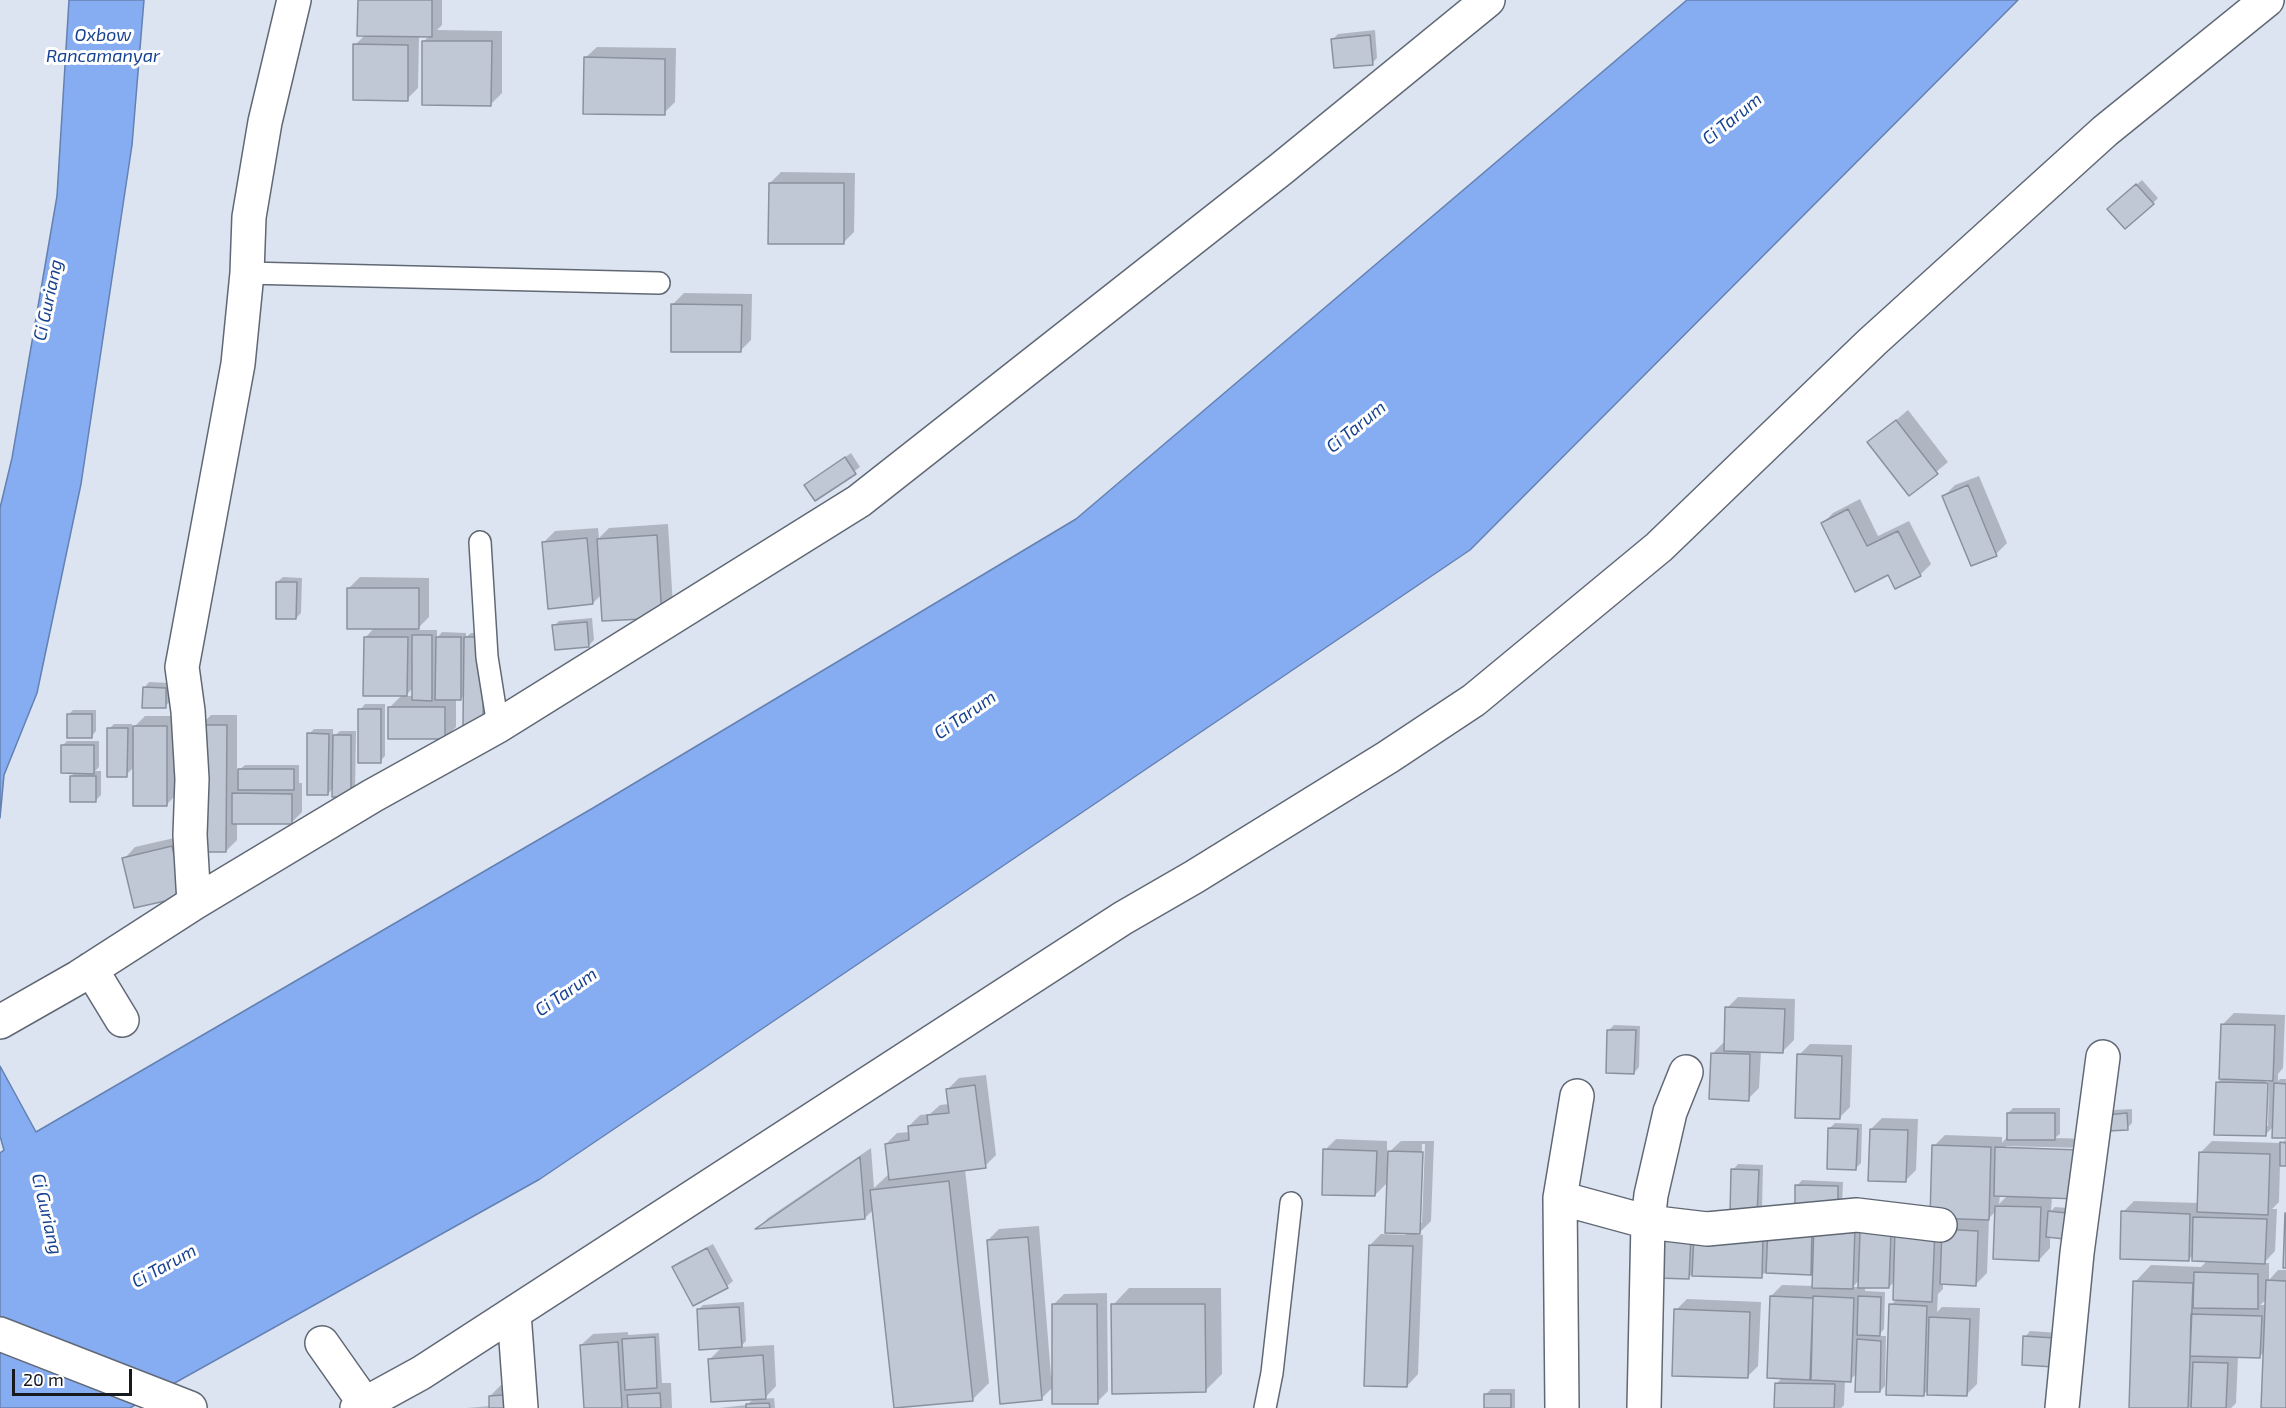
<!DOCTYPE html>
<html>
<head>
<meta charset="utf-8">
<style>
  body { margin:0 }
  #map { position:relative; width:2286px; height:1408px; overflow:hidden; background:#dce4f2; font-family:"Exo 2",sans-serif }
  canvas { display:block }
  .scale { position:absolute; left:12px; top:1369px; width:120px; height:27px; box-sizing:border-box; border:3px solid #16191e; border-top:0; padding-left:8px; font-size:18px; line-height:21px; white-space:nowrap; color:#16191e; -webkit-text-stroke:4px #fff; paint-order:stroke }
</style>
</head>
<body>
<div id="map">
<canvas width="2286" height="1408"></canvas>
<div class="scale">20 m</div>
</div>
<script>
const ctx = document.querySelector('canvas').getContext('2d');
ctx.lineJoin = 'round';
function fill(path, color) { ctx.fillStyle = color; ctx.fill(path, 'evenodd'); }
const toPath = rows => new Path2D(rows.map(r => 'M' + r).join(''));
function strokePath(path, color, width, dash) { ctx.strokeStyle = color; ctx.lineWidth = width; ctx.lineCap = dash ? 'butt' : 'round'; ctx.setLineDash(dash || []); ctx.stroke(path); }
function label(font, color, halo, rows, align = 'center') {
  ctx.font = font + ' "Exo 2",sans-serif'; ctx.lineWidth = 6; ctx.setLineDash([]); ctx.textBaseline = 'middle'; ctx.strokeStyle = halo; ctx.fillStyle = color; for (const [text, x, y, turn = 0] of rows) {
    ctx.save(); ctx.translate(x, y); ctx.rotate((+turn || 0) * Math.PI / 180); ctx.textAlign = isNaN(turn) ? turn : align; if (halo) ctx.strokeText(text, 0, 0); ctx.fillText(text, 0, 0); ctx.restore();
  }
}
const water = toPath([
  [69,0,144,0,132,145,81,484,37,693,4,775,0,818,0,508,12,458,57,196,69,0],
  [1687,0,2018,0,1470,550,540,1179,130,1408,0,1408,0,1153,4,1150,0,1136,0,1066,36,1132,593,808,1076,519,1687,0]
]);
fill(water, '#86adf1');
strokePath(water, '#6481b2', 1.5);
fill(toPath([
  [359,0,442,0,442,25,437,30,502,31,502,93,491,104,424,41,429,36,419,36,418,88,407,99,355,45,365,35],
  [1375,30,1377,58,1372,63,1333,39,1338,34],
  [597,47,676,48,675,102,664,113,585,58],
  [781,172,855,173,854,232,843,243,770,183],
  [2142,180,2158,198,2153,203,2114,204],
  [684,293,752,294,751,340,740,351,673,304],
  [1908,410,1948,462,1910,494,1869,443],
  [851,453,860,467,816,499,806,485],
  [1979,476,2007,543,1996,554,1944,496,1955,485],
  [1860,499,1878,536,1909,521,1931,564,1920,575,1889,573,1822,524,1833,513],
  [668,524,673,606,661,617,602,594,593,603,544,542,555,531,598,528,599,538,609,528],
  [283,577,302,578,301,613,296,618,277,582],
  [360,577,429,578,429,617,416,630,437,630,437,638,442,632,466,633,466,637,471,633,488,633,488,719,483,724,465,694,461,699,456,699,456,727,445,738,389,708,402,695,366,637,375,627,349,588],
  [414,687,414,696,405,696],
  [592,618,594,640,589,645,554,626,559,621],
  [149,682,171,683,171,701,165,706,144,688],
  [365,704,385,704,385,756,380,761,360,710],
  [73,710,96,710,96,731,91,737,68,715],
  [211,715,237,715,237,772,245,765,299,765,299,783,302,783,302,812,291,823,237,822,237,840,226,851,200,726],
  [145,716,177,716,177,794,166,805,134,767,126,775,109,729,114,724,132,724,132,729],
  [314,729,333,729,333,737,340,731,356,731,355,790,334,787,328,794,309,734],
  [67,741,99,741,99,767,95,771,101,771,101,795,96,800,71,776,76,772,62,746],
  [183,836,194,884,124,859,135,847],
  [1738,997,1795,999,1794,1040,1783,1051,1761,1051,1759,1088,1748,1099,1712,1054,1723,1043,1726,1043,1727,1008],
  [2234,1013,2285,1015,2283,1068,2278,1074,2278,1081,2280,1079,2286,1079,2286,1137,2274,1126,2265,1135,2217,1083,2221,1079,2223,1024],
  [2266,1076,2269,1076,2268,1126,2265,1126],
  [1614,1025,1640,1026,1639,1067,1634,1073,1609,1030],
  [1810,1044,1852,1045,1850,1107,1839,1118,1799,1055],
  [986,1075,996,1155,985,1166,965,1169,989,1383,972,1400,896,1408,874,1209,865,1218,759,1227,768,1218,871,1148,874,1188,890,1173,886,1144,897,1133,910,1132,909,1126,920,1115,930,1114,940,1105,949,1104,948,1089,959,1078],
  [2013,1108,2060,1108,2060,1134,2055,1138,2090,1139,2089,1186,2078,1197,2052,1196,2051,1211,2055,1207,2080,1209,2078,1233,2073,1238,2050,1236,2050,1248,2039,1260,1994,1258,1996,1211,1989,1218,1987,1273,1976,1284,1943,1283,1943,1289,1938,1294,1937,1312,1942,1307,1980,1308,1977,1384,1966,1395,1928,1394,1928,1390,1923,1395,1888,1394,1891,1305,1897,1299,1894,1299,1895,1281,1889,1287,1865,1286,1865,1291,1885,1292,1884,1329,1878,1336,1886,1336,1885,1386,1880,1391,1857,1390,1857,1373,1850,1380,1845,1380,1844,1405,1841,1408,1776,1408,1776,1384,1782,1378,1768,1377,1771,1296,1782,1285,1814,1286,1814,1269,1810,1273,1766,1272,1761,1276,1692,1274,1689,1277,1658,1276,1659,1235,1664,1230,1696,1231,1696,1234,1707,1223,1770,1226,1780,1216,1823,1218,1826,1215,1865,1216,1865,1226,1897,1227,1908,1217,1931,1218,1934,1146,1945,1135,2002,1137,2002,1143,2008,1136,2008,1113],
  [2006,1146,2087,1148,2087,1151,2006,1149],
  [2000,1195,2008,1195,1999,1204],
  [1946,1217,1956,1217,1945,1229],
  [1859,1280,1859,1287,1853,1287],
  [2132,1109,2132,1123,2127,1128,2108,1115,2113,1110],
  [1882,1118,1918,1119,1916,1170,1905,1181,1871,1129],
  [1835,1123,1862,1124,1861,1163,1856,1168,1829,1129],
  [1336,1139,1387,1141,1387,1154,1401,1141,1434,1141,1431,1221,1417,1235,1423,1235,1418,1374,1407,1386,1370,1245,1381,1234,1406,1235,1406,1232,1389,1181,1375,1195,1325,1150],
  [1422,1144,1425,1144,1422,1223,1419,1223],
  [2286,1139,2286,1164,2280,1164,2279,1202,2272,1209,2277,1209,2275,1251,2264,1263,2269,1263,2269,1280,2278,1270,2286,1270,2286,1408,2263,1408,2265,1351,2260,1356,2238,1356,2236,1403,2231,1408,2193,1408,2193,1405,2190,1408,2130,1408,2135,1282,2151,1265,2201,1267,2208,1260,2194,1254,2188,1260,2123,1212,2134,1201,2199,1203,2201,1152,2212,1141,2282,1143],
  [2267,1299,2266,1305,2260,1305],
  [1738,1164,1763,1165,1762,1209,1756,1215,1733,1170],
  [1802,1180,1843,1182,1842,1205,1797,1186],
  [1039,1226,1051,1376,1054,1376,1053,1305,1064,1294,1107,1293,1108,1391,1097,1402,1054,1386,1041,1399,988,1240,999,1229],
  [713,1244,733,1281,727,1286,694,1304,674,1267,679,1262],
  [1129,1288,1221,1288,1222,1374,1205,1391,1113,1305],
  [1687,1299,1761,1302,1758,1366,1747,1377,1676,1310],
  [744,1302,746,1341,740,1347,774,1345,776,1386,764,1399,774,1398,775,1408,719,1408,747,1405,754,1398,710,1359,722,1347,698,1310,703,1305],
  [2030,1331,2060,1333,2058,1360,2025,1337],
  [628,1332,628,1335,659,1333,662,1383,671,1383,672,1408,585,1408,581,1345,593,1334],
  [526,1383,528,1408,467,1408,491,1406,490,1396,501,1385],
  [1491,1389,1515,1389,1515,1408,1486,1408,1486,1394]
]), '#0003');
const building = toPath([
  [358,0,432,0,432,37,357,36,358,0],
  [1370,35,1373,65,1334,68,1331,39,1370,35],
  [422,41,492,41,491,106,422,105,422,41],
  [353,44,408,45,408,101,353,100,353,44],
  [584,57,665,59,665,115,583,114,584,57],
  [769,183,844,183,844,244,768,244,769,183],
  [2136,184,2154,204,2125,229,2107,209,2136,184],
  [671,304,742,305,741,352,671,352,671,304],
  [1896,420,1938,474,1909,496,1867,442,1896,420],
  [845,457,856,474,815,501,804,485,845,457],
  [1968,485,1997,556,1971,566,1942,496,1968,485],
  [1848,509,1867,546,1898,531,1921,576,1895,589,1888,575,1855,592,1821,523,1848,509],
  [657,535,662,618,602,621,597,539,657,535],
  [587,538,593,604,548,609,542,542,587,538],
  [276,582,297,582,296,619,276,619,276,582],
  [347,588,419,588,419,629,347,629,347,588],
  [587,622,589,647,555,650,552,625,587,622],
  [412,635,432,635,432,701,412,700,412,635],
  [364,637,408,637,407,696,363,696,364,637],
  [436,637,461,637,461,700,435,700,436,637],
  [464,637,484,637,483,725,463,725,464,637],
  [143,687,166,688,166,708,142,708,143,687],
  [388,707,445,707,445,739,388,739,388,707],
  [358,709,381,709,381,763,358,763,358,709],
  [67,714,92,714,92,738,67,738,67,714],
  [198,725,227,725,226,852,198,852,198,725],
  [133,726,167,726,167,806,133,806,133,726],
  [107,728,128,728,127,777,107,777,107,728],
  [307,733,329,734,328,795,307,795,307,733],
  [333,735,351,735,351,797,332,797,333,735],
  [61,745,94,745,94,774,61,773,61,745],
  [238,769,294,769,294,790,238,790,238,769],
  [70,776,96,776,96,802,70,802,70,776],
  [232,793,292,794,292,824,232,824,232,793],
  [172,846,183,897,134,908,122,858,172,846],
  [1725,1007,1785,1009,1783,1053,1724,1051,1725,1007],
  [2221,1024,2275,1025,2273,1081,2219,1079,2221,1024],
  [1607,1030,1636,1030,1634,1074,1606,1073,1607,1030],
  [1711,1053,1750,1054,1749,1101,1709,1099,1711,1053],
  [1797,1054,1842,1056,1840,1119,1795,1118,1797,1054],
  [2216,1082,2268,1083,2266,1136,2214,1135,2216,1082],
  [2274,1083,2286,1084,2286,1138,2272,1138,2274,1083],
  [975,1085,986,1168,889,1180,885,1144,909,1140,908,1126,928,1124,927,1115,949,1113,946,1089,975,1085],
  [2007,1113,2055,1113,2055,1140,2007,1140,2007,1113],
  [2127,1113,2128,1130,2107,1131,2106,1115,2127,1113],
  [1828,1128,1858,1129,1856,1170,1827,1169,1828,1128],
  [1870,1129,1908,1130,1906,1182,1868,1181,1870,1129],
  [2280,1142,2286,1143,2286,1166,2280,1166,2280,1142],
  [1932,1145,1991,1147,1989,1220,1930,1218,1932,1145],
  [1995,1147,2080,1150,2078,1199,1994,1196,1995,1147],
  [1323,1149,1377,1151,1375,1196,1322,1195,1323,1149],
  [1388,1151,1423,1152,1420,1234,1385,1233,1388,1151],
  [2199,1152,2270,1154,2268,1215,2197,1212,2199,1152],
  [860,1157,865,1219,755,1229,860,1157],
  [1731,1169,1759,1170,1757,1216,1730,1215,1731,1169],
  [949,1181,973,1401,894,1408,870,1190,949,1181],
  [1795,1185,1838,1186,1838,1211,1795,1210,1795,1185],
  [1995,1206,2041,1207,2039,1261,1993,1259,1995,1206],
  [2048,1211,2076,1214,2074,1240,2046,1237,2048,1211],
  [2121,1211,2190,1214,2189,1261,2120,1259,2121,1211],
  [2285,1213,2286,1213,2286,1268,2283,1268,2285,1213],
  [2193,1217,2267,1219,2265,1264,2192,1261,2193,1217],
  [1814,1225,1855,1227,1853,1289,1812,1288,1814,1225],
  [1768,1227,1812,1229,1811,1275,1766,1273,1768,1227],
  [1895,1227,1935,1229,1932,1302,1893,1300,1895,1227],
  [1942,1229,1978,1231,1976,1286,1940,1284,1942,1229],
  [1860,1231,1891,1232,1889,1288,1858,1288,1860,1231],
  [1694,1234,1763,1237,1762,1278,1692,1276,1694,1234],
  [1658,1235,1691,1236,1689,1279,1656,1278,1658,1235],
  [1028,1237,1042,1400,1000,1404,987,1240,1028,1237],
  [1369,1245,1413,1246,1407,1387,1364,1386,1369,1245],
  [707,1248,728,1288,693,1306,672,1267,707,1248],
  [2194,1272,2258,1274,2258,1309,2193,1308,2194,1272],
  [2266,1280,2286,1281,2286,1408,2261,1408,2266,1280],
  [2133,1281,2193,1283,2188,1408,2129,1408,2133,1281],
  [1770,1296,1813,1298,1810,1380,1767,1378,1770,1296],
  [1813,1296,1854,1298,1851,1382,1811,1380,1813,1296],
  [1858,1296,1881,1297,1880,1336,1857,1335,1858,1296],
  [1052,1304,1097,1304,1098,1404,1052,1404,1052,1304],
  [1111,1304,1205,1304,1206,1392,1112,1394,1111,1304],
  [1889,1304,1927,1306,1924,1396,1886,1395,1889,1304],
  [739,1307,742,1347,699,1350,697,1309,739,1307],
  [1674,1309,1750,1312,1748,1378,1672,1376,1674,1309],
  [2191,1314,2262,1316,2260,1358,2190,1356,2191,1314],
  [1929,1317,1970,1319,1967,1396,1927,1395,1929,1317],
  [2023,1336,2055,1338,2054,1367,2022,1365,2023,1336],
  [655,1337,657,1388,625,1390,622,1339,655,1337],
  [1857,1339,1881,1341,1880,1392,1855,1392,1857,1339],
  [618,1342,622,1408,584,1408,580,1345,618,1342],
  [763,1355,766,1399,711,1402,708,1359,763,1355],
  [2193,1362,2228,1363,2226,1408,2191,1408,2193,1362],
  [1775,1383,1835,1384,1834,1408,1774,1408,1775,1383],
  [660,1393,661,1408,628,1408,627,1395,660,1393],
  [516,1394,517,1408,489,1408,489,1396,516,1394],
  [1484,1394,1511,1394,1511,1408,1484,1408,1484,1394],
  [769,1403,770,1408,746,1408,746,1404,769,1403]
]);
fill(building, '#c0c8d6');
strokePath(building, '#8a919e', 1.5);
const service = toPath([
  [247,273,659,283],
  [480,542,487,657,498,726],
  [1265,1408,1272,1373,1291,1203]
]);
const minor = toPath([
  [194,903,190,835,192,779,188,711,182,667,238,364,247,273,249,217,265,122,294,0],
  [91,969,122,1020],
  [0,1022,79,977,194,903,372,796,498,726,859,501,1281,169,1488,0],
  [1560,1198,1577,1096],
  [514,1313,521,1408],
  [0,1334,190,1408],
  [322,1343,365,1404],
  [357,1408,421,1373,1123,918,1194,877,1388,757,1474,700,1659,547,1872,342,2105,131,2267,0],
  [1562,1408,1560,1198,1648,1222,1707,1229,1857,1215,1940,1225],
  [1644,1408,1648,1222,1651,1195,1670,1112,1686,1072],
  [2062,1408,2077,1253,2103,1057]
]);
strokePath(service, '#616875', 24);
strokePath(minor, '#616875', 36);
strokePath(service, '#fff', 21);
strokePath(minor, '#fff', 33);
label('italic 18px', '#174290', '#fff', [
  ["Oxbow",103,35],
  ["Rancamanyar",103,56],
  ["Ci Tarum",1732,119,-39],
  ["Ci Guriang",48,300,-78],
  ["Ci Tarum",1356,427,-39],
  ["Ci Tarum",965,715,-35],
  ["Ci Tarum",566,992,-35],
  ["Ci Guriang",47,1214,77],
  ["Ci Tarum",164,1266,-29]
]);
</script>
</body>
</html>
